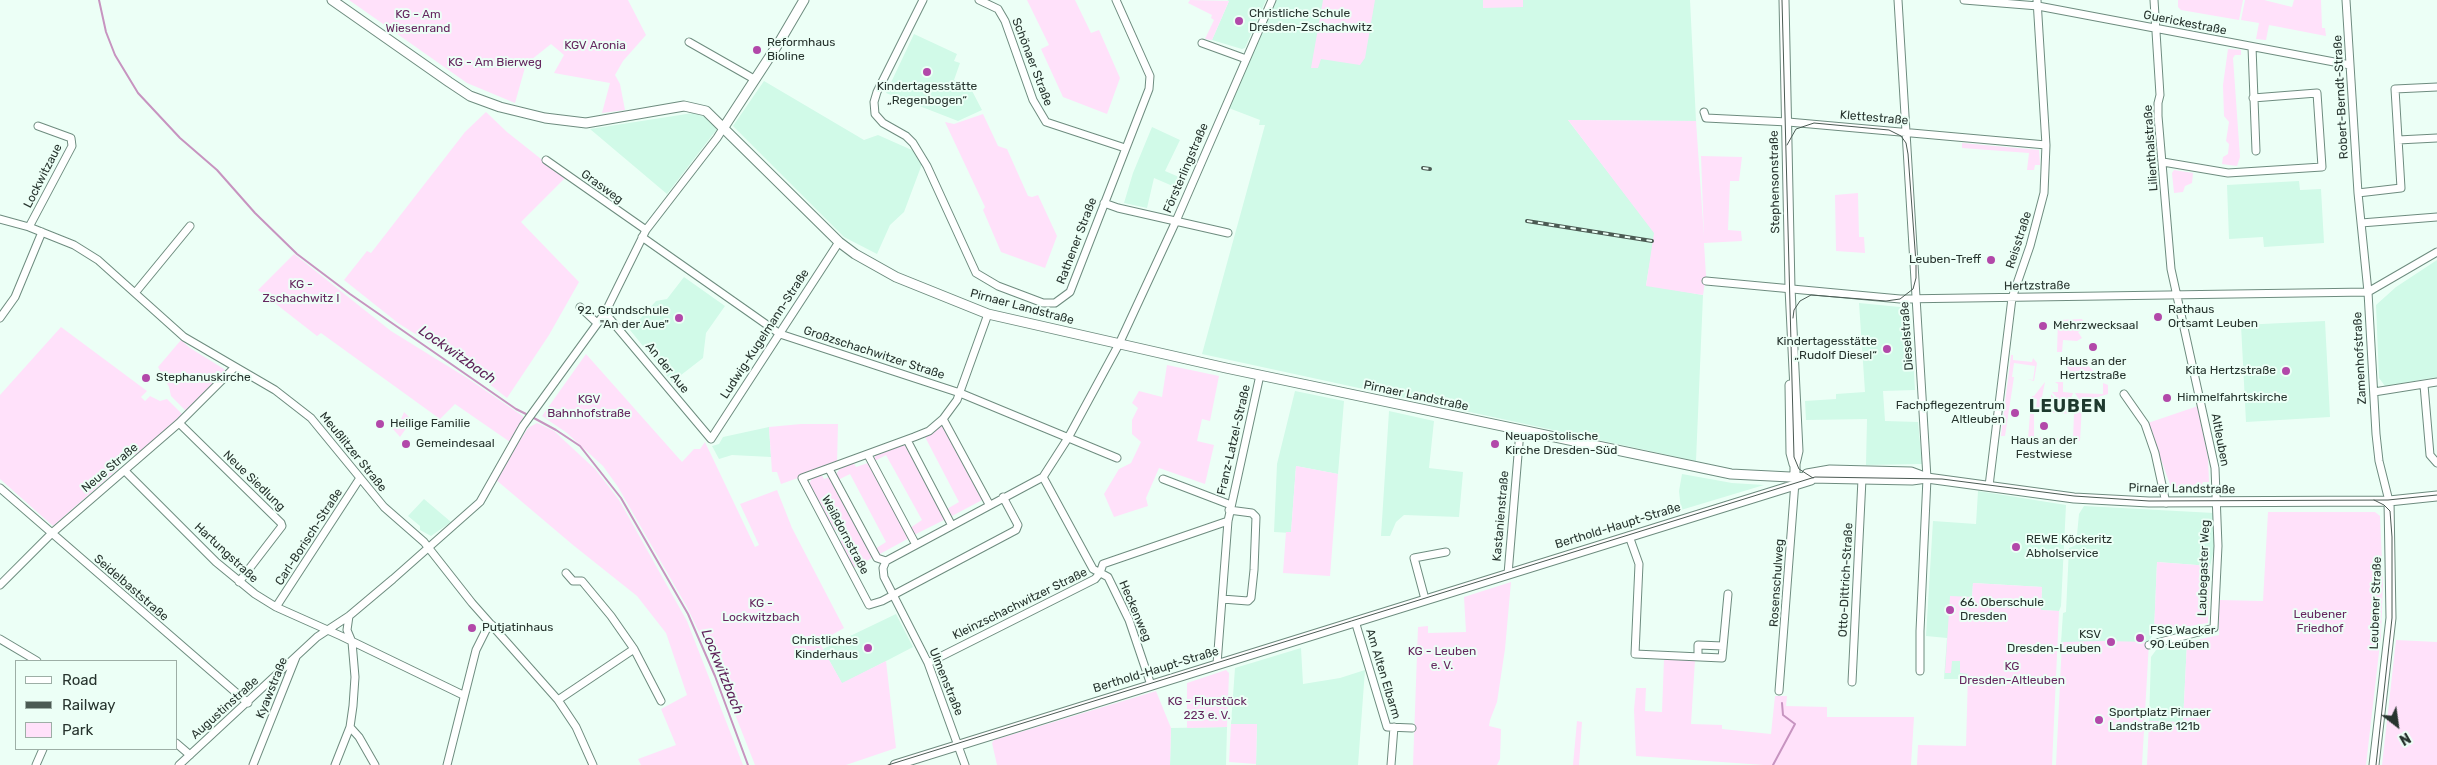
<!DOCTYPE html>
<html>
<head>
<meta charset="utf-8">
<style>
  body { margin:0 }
  #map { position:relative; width:2437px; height:765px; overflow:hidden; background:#ecfff6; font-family:Rubik,sans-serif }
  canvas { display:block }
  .legend { position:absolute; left:15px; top:660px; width:162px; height:90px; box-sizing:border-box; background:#ecfff6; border:1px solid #9daea6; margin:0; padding:6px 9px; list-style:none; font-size:15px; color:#27342e }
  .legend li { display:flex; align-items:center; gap:10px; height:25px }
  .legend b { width:25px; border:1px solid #9daea6 }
  .north { position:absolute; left:2372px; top:700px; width:50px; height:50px; -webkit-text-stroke:4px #ecfff6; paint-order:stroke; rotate:150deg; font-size:14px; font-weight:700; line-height:20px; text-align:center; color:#27342e }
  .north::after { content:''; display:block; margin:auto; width:18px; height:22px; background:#27342e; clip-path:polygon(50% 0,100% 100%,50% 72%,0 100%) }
</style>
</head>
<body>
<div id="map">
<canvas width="2437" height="765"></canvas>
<ul class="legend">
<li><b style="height:6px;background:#fff"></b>Road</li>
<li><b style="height:6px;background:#4b5a53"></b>Railway</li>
<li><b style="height:14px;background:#ffe1fa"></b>Park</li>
</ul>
<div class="north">N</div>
</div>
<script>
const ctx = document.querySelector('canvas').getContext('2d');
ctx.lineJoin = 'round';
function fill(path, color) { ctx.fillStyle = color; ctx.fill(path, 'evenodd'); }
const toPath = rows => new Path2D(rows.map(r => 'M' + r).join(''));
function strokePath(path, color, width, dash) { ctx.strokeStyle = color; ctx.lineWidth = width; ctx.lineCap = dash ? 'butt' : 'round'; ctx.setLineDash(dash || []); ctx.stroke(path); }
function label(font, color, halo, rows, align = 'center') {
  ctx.font = font + ' Rubik,sans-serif'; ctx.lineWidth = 4; ctx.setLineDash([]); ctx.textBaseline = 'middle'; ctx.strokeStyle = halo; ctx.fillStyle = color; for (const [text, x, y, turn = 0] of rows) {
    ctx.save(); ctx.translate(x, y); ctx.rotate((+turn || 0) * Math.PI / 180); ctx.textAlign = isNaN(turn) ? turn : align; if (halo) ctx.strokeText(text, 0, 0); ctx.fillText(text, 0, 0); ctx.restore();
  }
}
fill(toPath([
  [1227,0,1266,0,1245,48,1242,49,1212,40,1229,1],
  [1273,0,1690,0,1696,121,1568,120,1655,233,1646,285,1703,295,1696,461,1202,354,1265,125,1259,125,1260,120,1226,107],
  [914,34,957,54,954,61,960,63,954,80,970,87,982,110,958,121,886,93],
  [764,81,864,140,878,135,914,151,922,164,904,212,890,225,877,254,844,237,733,126],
  [693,113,705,117,717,129,667,194,590,129],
  [1152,127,1180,140,1165,171,1186,180,1182,190,1154,178,1147,208,1124,203,1133,173],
  [2299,181,2300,190,2321,189,2324,243,2264,247,2263,237,2229,239,2227,185],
  [2437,260,2437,377,2385,386,2379,378,2376,305,2396,287],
  [684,277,725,306,706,333,703,358,672,382,630,330,656,301,667,299],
  [1859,303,1910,308,1915,390,1883,391,1885,421,1918,422,1922,464,1866,465,1867,419,1806,420,1805,401,1836,399,1836,394,1865,392],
  [2325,321,2330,417,2246,422,2241,325],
  [1295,391,1344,401,1338,474,1296,466,1291,533,1274,532,1277,464],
  [1389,411,1434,421,1429,468,1463,472,1459,517,1404,515,1396,522,1390,536,1381,536],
  [769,427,771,457,732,455,719,459,712,446,719,444,723,437],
  [1682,474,1732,483,1764,485,1681,510,1679,491],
  [1978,491,2066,505,2061,606,2059,611,2041,610,2042,587,1973,583,1967,679,1944,679,1947,638,1926,636,1933,521,1976,524],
  [424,499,451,522,431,536,420,530,420,526,408,516],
  [2084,506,2214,513,2214,550,2210,566,2157,562,2154,632,2149,642,2061,643,2063,613,2066,612,2069,548,2076,545,2079,514],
  [896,614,913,647,842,684,823,649],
  [2187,642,2183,723,2149,721,2151,657,2156,650],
  [1301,648,1303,684,1340,678,1365,670,1358,765,1256,765,1257,724,1231,724,1235,668],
  [1227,727,1226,765,1170,765,1171,728]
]), '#d1fae8');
fill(toPath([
  [349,0,628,0,646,35,623,61,615,75,620,84,625,110,602,113,610,83,554,73,564,55,551,44,526,64,515,103,467,83],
  [1027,0,1075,0,1091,33,1099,30,1120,78,1107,114,1063,97,1041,49,1049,45],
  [1190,0,1229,1,1212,40,1205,39,1214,20,1211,18,1212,15,1188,3],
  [1323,0,1375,0,1365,58,1360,65,1321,59,1318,68,1311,68],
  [1483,0,1523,0,1523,7,1483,8],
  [2178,0,2243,0,2239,20,2181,10,2178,7],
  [2245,0,2264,0,2292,7,2294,0,2321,0,2322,28,2325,28,2326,36,2269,25,2266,40,2256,39,2259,23,2241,20],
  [2228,49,2241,50,2241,55,2235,55,2233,58,2240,157,2237,166,2222,164,2223,157,2228,154,2229,144,2226,141,2229,122,2224,116,2223,85],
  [486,112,507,132,565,178,521,222,579,282,549,335,507,398,469,368,398,323,344,280,367,251,371,253,465,132],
  [983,114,998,146,1007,149,1028,196,1032,197,1038,195,1057,236,1045,268,1001,252,983,210,985,207,945,122,954,124],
  [1568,120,1696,121,1704,237,1701,156,1742,157,1739,181,1730,181,1728,230,1741,231,1742,241,1704,243,1706,276,1703,295,1646,286,1654,233],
  [1962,143,2039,150,2040,165,2035,165,2034,170,2027,170,2029,153,1962,148],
  [2174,170,2193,173,2192,183,2185,186,2183,192,2174,193,2172,173],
  [1858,193,1859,237,1864,237,1865,253,1836,251,1835,195],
  [294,254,391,331,467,378,524,417,510,442,455,404,440,419,321,333,317,336,258,290],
  [2082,319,2087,327,2078,332,2082,338,2077,341,2063,340,2062,352,2057,352,2058,320],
  [61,327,147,391,141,397,145,401,150,396,160,401,167,399,183,415,136,455,133,452,127,457,122,456,117,460,115,464,118,469,53,526,0,479,0,395],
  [181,340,190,348,224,369,225,371,186,411,171,396,169,387,158,367],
  [586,354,682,462,694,449,700,449,705,442,755,547,759,545,740,504,777,490,792,528,844,628,819,642,842,683,886,661,896,748,846,765,755,765,719,674,687,607,618,487,603,466,567,433,542,416],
  [2011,355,2013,355,2013,360,2032,362,2033,358,2037,363,2034,381,2027,379,2033,380,2035,366,2014,363,2012,377,2014,377,2005,436,2001,436],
  [2070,359,2083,361,2098,375,2094,378,2071,375,2067,367],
  [1167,365,1219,376,1210,421,1202,419,1197,441,1214,445,1205,484,1159,468,1146,498,1148,506,1114,517,1104,494,1119,469,1131,463,1141,442,1132,434,1132,420,1138,408,1132,403,1139,391,1162,397],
  [2045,382,2042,397,2051,398,2051,394,2056,400,2055,413,2031,411,2030,409,2036,410,2037,399,2032,398,2032,396,2034,396],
  [2055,382,2063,382,2063,392,2073,393,2071,398,2074,400,2078,398,2075,393,2103,394,2103,383,2108,385,2108,394,2098,397,2097,406,2082,405,2080,441,2051,440,2051,438,2073,439,2074,414,2057,413,2058,399,2052,392,2058,392,2058,384],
  [2198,406,2208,458,2209,482,2203,482,2200,489,2172,490,2148,423],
  [404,412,412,420,400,437,393,429,399,424],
  [2030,414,2034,414,2034,437,2047,438,2047,440,2028,439],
  [537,423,554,431,595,469,619,500,687,621,743,765,641,765,638,759,676,745,661,709,687,695,666,633,637,596,573,545,495,479,528,428],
  [944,423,984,499,952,516,947,509,959,502,924,435],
  [801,424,838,424,837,464,781,484,777,472,772,472,769,427],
  [907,441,948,518,914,535,910,528,922,520,886,455,875,461,874,459,876,454],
  [853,462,856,467,871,462,911,537,878,555,875,549,886,542,850,474,838,480,836,474,842,466],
  [1296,466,1338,474,1330,576,1283,573,1286,532,1291,532],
  [821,474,824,479,832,476,874,557,853,568,840,544,841,539,836,530,832,530,809,486,812,477],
  [2268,512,2375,512,2380,516,2383,584,2381,635,2366,765,2147,765,2149,721,2183,722,2187,642,2219,635,2219,600,2263,601],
  [2157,562,2210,566,2208,623,2154,632],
  [1511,582,1505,649,1497,702,1490,720,1489,726,1501,729,1500,759,1497,765,1413,765,1418,627,1428,626,1428,633,1466,632,1464,597],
  [1973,583,2042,587,2041,610,2059,611,2052,765,1917,765,1918,745,1966,746,1968,674,1960,673,1960,661,1952,661,1951,673,1945,673,1950,596,1972,597],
  [2396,640,2437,642,2437,765,2382,765],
  [2104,641,2149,642,2142,765,2056,765,2062,642],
  [1664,659,1695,660,1691,724,1722,725,1722,729,1771,734,1775,696,1787,696,1786,706,1827,707,1827,717,1914,717,1911,765,1764,765,1636,756,1634,710,1636,688,1646,688,1645,711,1662,712],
  [1226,670,1229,673,1227,727,1187,728,1187,683],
  [1156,691,1171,728,1170,765,997,765,992,743,994,740],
  [1577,721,1582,722,1579,765,1573,765],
  [1231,724,1257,724,1256,764,1229,762]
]), '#ffe1fa');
strokePath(toPath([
  [99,0,106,32,115,55,138,93,180,138,217,170,255,213,297,254,350,294,516,409,528,415],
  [532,417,556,430,580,446,621,498,688,614,715,676,748,765],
  [1773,765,1795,724,1783,715,1782,703]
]), '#c794c0', 2);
const minor = toPath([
  [923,0,877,92,874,102,875,114,883,123,906,136,913,143,927,166,976,273,998,286,1043,303,1055,303,1070,292,1149,89,1150,76,1116,0],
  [979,0,998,9,1005,21,1033,100,1046,122,1125,148],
  [1898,0,1927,478,1920,631,1920,671],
  [1964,0,2038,6,2350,65],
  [2346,0,2358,193,2368,292,2376,434,2379,461,2389,501],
  [689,42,754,79],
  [1202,43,1246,59],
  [2252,47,2256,151],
  [1704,112,1706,118,1788,122,2046,145],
  [2398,140,2437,138],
  [546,160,646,230],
  [2163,162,2228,173,2322,167,2317,93,2253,98],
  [2358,193,2401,188,2395,89,2437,87],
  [1104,203,1118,208,1228,233],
  [0,219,29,227,74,245,98,260,184,337,275,390,311,418,384,507,424,542,472,603,558,700,576,727,593,765],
  [2361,223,2437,217],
  [29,227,72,146,71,138,38,126],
  [642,237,780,334,960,393,1117,458],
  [1706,281,1900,299,2368,292,2437,252],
  [135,293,190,226],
  [580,307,597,323],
  [605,313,711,439,839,242],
  [988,314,957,400,943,419,929,431,914,437,802,478,869,605,882,601,1016,530,1018,525,1003,497],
  [0,318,15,297,42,232],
  [2424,385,2430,455,2437,463],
  [2374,392,2437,382],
  [2124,394,2145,424,2155,453,2166,503],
  [943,419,989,504],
  [179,423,281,523,282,526,239,582],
  [907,440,951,524],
  [868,455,915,543],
  [829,469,877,558,886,561],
  [125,471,216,562,255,594,276,607,341,636,463,695],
  [1043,477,1093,569,1108,577,1129,620,1151,685],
  [1163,479,1231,505],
  [1989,486,2012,298,2030,246,2044,193,2046,145,2037,0],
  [0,488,248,703],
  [1629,536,1639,564,1635,654,1722,658,1728,594],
  [566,573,573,581,582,581,611,616,634,649,661,701],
  [1508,574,1520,431],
  [0,585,52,533,179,423,234,368],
  [1222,599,1248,601,1251,598,1254,570,1256,517,1252,513,1229,510],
  [1425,599,1414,558,1446,552],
  [276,607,360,478],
  [1355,621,1387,727,1412,728],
  [0,639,37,661],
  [2149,645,2214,628,2218,546,2215,468,2171,269,2158,116,2158,103,2160,95,2154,0],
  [1698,657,1698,645,1723,646],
  [928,663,1095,579,1100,573,1103,564,1228,521],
  [1217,664,1228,521,1260,375],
  [1852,682,1862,479],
  [1779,691,1795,482],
  [558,700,634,649],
  [350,727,359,737,375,765],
  [176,743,190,755],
  [36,765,43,749],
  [179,765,317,637,349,616,393,579,480,502,523,426,605,313,646,230,717,138,724,127],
  [253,765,296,657],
  [335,765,350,727,353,706,355,677,352,642,347,630,349,616],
  [447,765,476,650,486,630,492,625],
  [965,765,928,663,884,577,883,568,886,561,1043,477,1068,438,1119,344,1176,221,1272,0],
  [1391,765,1394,727]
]);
const tertiary = toPath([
  [332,0,449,82,470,96,500,107,545,118,586,123,684,106,706,111,839,242,855,254,896,277,988,314,1226,368,1731,474,1810,478,1912,480,1927,478,2074,498,2149,502,2389,501,2437,496],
  [1784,0,1790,288,1798,451,1795,464,1795,476],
  [724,127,780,41,804,0],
  [1790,385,1791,453,1794,464],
  [1807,474,1830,470,1911,472,1927,478],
  [895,765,1811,480],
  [2374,765,2391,618,2389,501]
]);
strokePath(minor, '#6e8c7f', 9);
strokePath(tertiary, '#6e8c7f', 11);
strokePath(minor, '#fff', 7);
strokePath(tertiary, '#fff', 9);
strokePath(toPath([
  [1782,0,1794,457,1799,469,1813,478],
  [1787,145,1796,129,1814,123,1889,130,1901,136,1906,143,1908,154,1916,263,1916,278,1913,289,1900,299,1886,301,1811,295,1800,301,1794,310,1793,318],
  [2374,500,2384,505,2390,511,2392,537,2392,618,2376,765],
  [888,765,1815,477,1942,479,2074,496,2149,501,2388,500,2437,495]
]), '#4b5a53', 1);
const rail = toPath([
  [1423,168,1430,169],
  [1527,221,1652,241]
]);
strokePath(rail, '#4b5a53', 4);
strokePath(rail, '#ecfff6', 2, [5.5]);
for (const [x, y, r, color] of [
  [1239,21,5,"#b248a9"],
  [757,50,5,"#b248a9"],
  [927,72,5,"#b248a9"],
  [1991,260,5,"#b248a9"],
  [2158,317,5,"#b248a9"],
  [679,318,5,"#b248a9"],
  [2043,326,5,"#b248a9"],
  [2093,347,5,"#b248a9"],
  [1887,349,5,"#b248a9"],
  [2286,371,5,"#b248a9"],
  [146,378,5,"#b248a9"],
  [2167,398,5,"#b248a9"],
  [2015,413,5,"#b248a9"],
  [380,424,5,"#b248a9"],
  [2044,426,5,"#b248a9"],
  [406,444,5,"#b248a9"],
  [1495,444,5,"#b248a9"],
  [2016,547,5,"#b248a9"],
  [1950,610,5,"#b248a9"],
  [472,628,5,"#b248a9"],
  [2140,638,5,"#b248a9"],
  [2111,642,5,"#b248a9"],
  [868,648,5,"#b248a9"],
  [2099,720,5,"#b248a9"]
]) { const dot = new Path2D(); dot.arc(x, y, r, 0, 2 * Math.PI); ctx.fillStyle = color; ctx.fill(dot); strokePath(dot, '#ecfff6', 2); }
label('12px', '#27342e', '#ecfff6', [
  ["Christliche Schule",1249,14],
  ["Dresden-Zschachwitz",1249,28],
  ["Reformhaus",767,43],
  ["Bioline",767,57],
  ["Kindertagesstätte",927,87,"center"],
  ["„Regenbogen“",927,101,"center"],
  ["Leuben-Treff",1981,260,"right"],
  ["Rathaus",2168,310],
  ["Ortsamt Leuben",2168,324],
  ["92. Grundschule",669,311,"right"],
  ["\"An der Aue\"",669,325,"right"],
  ["Mehrzwecksaal",2053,326],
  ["Kindertagesstätte",1877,342,"right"],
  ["„Rudolf Diesel“",1877,356,"right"],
  ["Haus an der",2093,362,"center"],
  ["Hertzstraße",2093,376,"center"],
  ["Kita Hertzstraße",2276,371,"right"],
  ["Stephanuskirche",156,378],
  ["Himmelfahrtskirche",2177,398],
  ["Fachpflegezentrum",2005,406,"right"],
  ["Altleuben",2005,420,"right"],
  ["Heilige Familie",390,424],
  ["Neuapostolische",1505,437],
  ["Kirche Dresden-Süd",1505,451],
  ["Haus an der",2044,441,"center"],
  ["Festwiese",2044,455,"center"],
  ["Gemeindesaal",416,444],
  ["REWE Köckeritz",2026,540],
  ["Abholservice",2026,554],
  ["66. Oberschule",1960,603],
  ["Dresden",1960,617],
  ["Putjatinhaus",482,628],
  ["FSG Wacker",2150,631],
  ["90 Leuben",2150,645],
  ["KSV",2101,635,"right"],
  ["Dresden-Leuben",2101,649,"right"],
  ["Christliches",858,641,"right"],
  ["Kinderhaus",858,655,"right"],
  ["Sportplatz Pirnaer",2109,713],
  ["Landstraße 121b",2109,727]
], 'left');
label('12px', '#65275f', '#ecfff6', [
  ["KG - Am",418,15],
  ["Wiesenrand",418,29],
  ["KGV Aronia",595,46],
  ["KG - Am Bierweg",495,63],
  ["KG -",301,285],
  ["Zschachwitz I",301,299],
  ["KGV",589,400],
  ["Bahnhofstraße",589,414],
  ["KG -",761,604],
  ["Lockwitzbach",761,618],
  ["Leubener",2320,615],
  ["Friedhof",2320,629],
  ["KG - Leuben",1442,652],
  ["e. V.",1442,666],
  ["KG",2012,667],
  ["Dresden-Altleuben",2012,681],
  ["KG - Flurstück",1207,702],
  ["223 e. V.",1207,716]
]);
label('12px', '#27342e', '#ecfff6', [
  ["Guerickestraße",2185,23,11],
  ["Schönaer Straße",1032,62,69],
  ["Robert-Berndt-Straße",2341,97,-93],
  ["Klettestraße",1874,118,5],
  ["Lilienthalstraße",2151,148,-94],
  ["Försterlingstraße",1186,168,-67],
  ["Lockwitzaue",43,176,-63],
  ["Stephensonstraße",1775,182,-91],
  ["Grasweg",602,187,36],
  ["Reisstraße",2019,240,-72],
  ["Rathener Straße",1077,241,-69],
  ["Hertzstraße",2037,286,-1],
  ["Pirnaer Landstraße",1022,307,15],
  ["Ludwig-Kugelmann-Straße",765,334,-57],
  ["Dieselstraße",1907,336,-94],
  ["Großzschachwitzer Straße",874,353,18],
  ["Zamenhofstraße",2360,358,-93],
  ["An der Aue",667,368,51],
  ["Pirnaer Landstraße",1416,396,12],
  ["Franz-Latzel-Straße",1234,440,-77],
  ["Altleuben",2220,440,79],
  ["Meußlitzer Straße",353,452,51],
  ["Neue Straße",110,468,-40],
  ["Neue Siedlung",254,481,44],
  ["Pirnaer Landstraße",2182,489,1],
  ["Kastanienstraße",1501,516,-85],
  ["Berthold-Haupt-Straße",1618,526,-17],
  ["Weißdornstraße",845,535,62],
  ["Carl-Borisch-Straße",309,537,-57],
  ["Hartungstraße",226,553,43],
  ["Laubegaster Weg",2204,568,-88],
  ["Otto-Dittrich-Straße",1846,580,-87],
  ["Rosenschulweg",1777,583,-86],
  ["Seidelbaststraße",131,588,41],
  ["Leubener Straße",2376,603,-88],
  ["Kleinzschachwitzer Straße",1020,604,-26],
  ["Heckenweg",1135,611,67],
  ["Berthold-Haupt-Straße",1156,670,-17],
  ["Am Alten Elbarm",1383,674,73],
  ["Ulmenstraße",946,682,68],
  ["Kyawstraße",272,688,-68],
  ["Augustinstraße",225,708,-42]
]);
label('italic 14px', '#5e2159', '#ecfff6', [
  ["Lockwitzbach",457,355,35],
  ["Lockwitzbach",722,672,68]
]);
ctx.letterSpacing = '1px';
label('bold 18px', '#1e392e', '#ecfff6', [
  ["LEUBEN",2068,407]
]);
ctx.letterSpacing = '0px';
</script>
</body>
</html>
